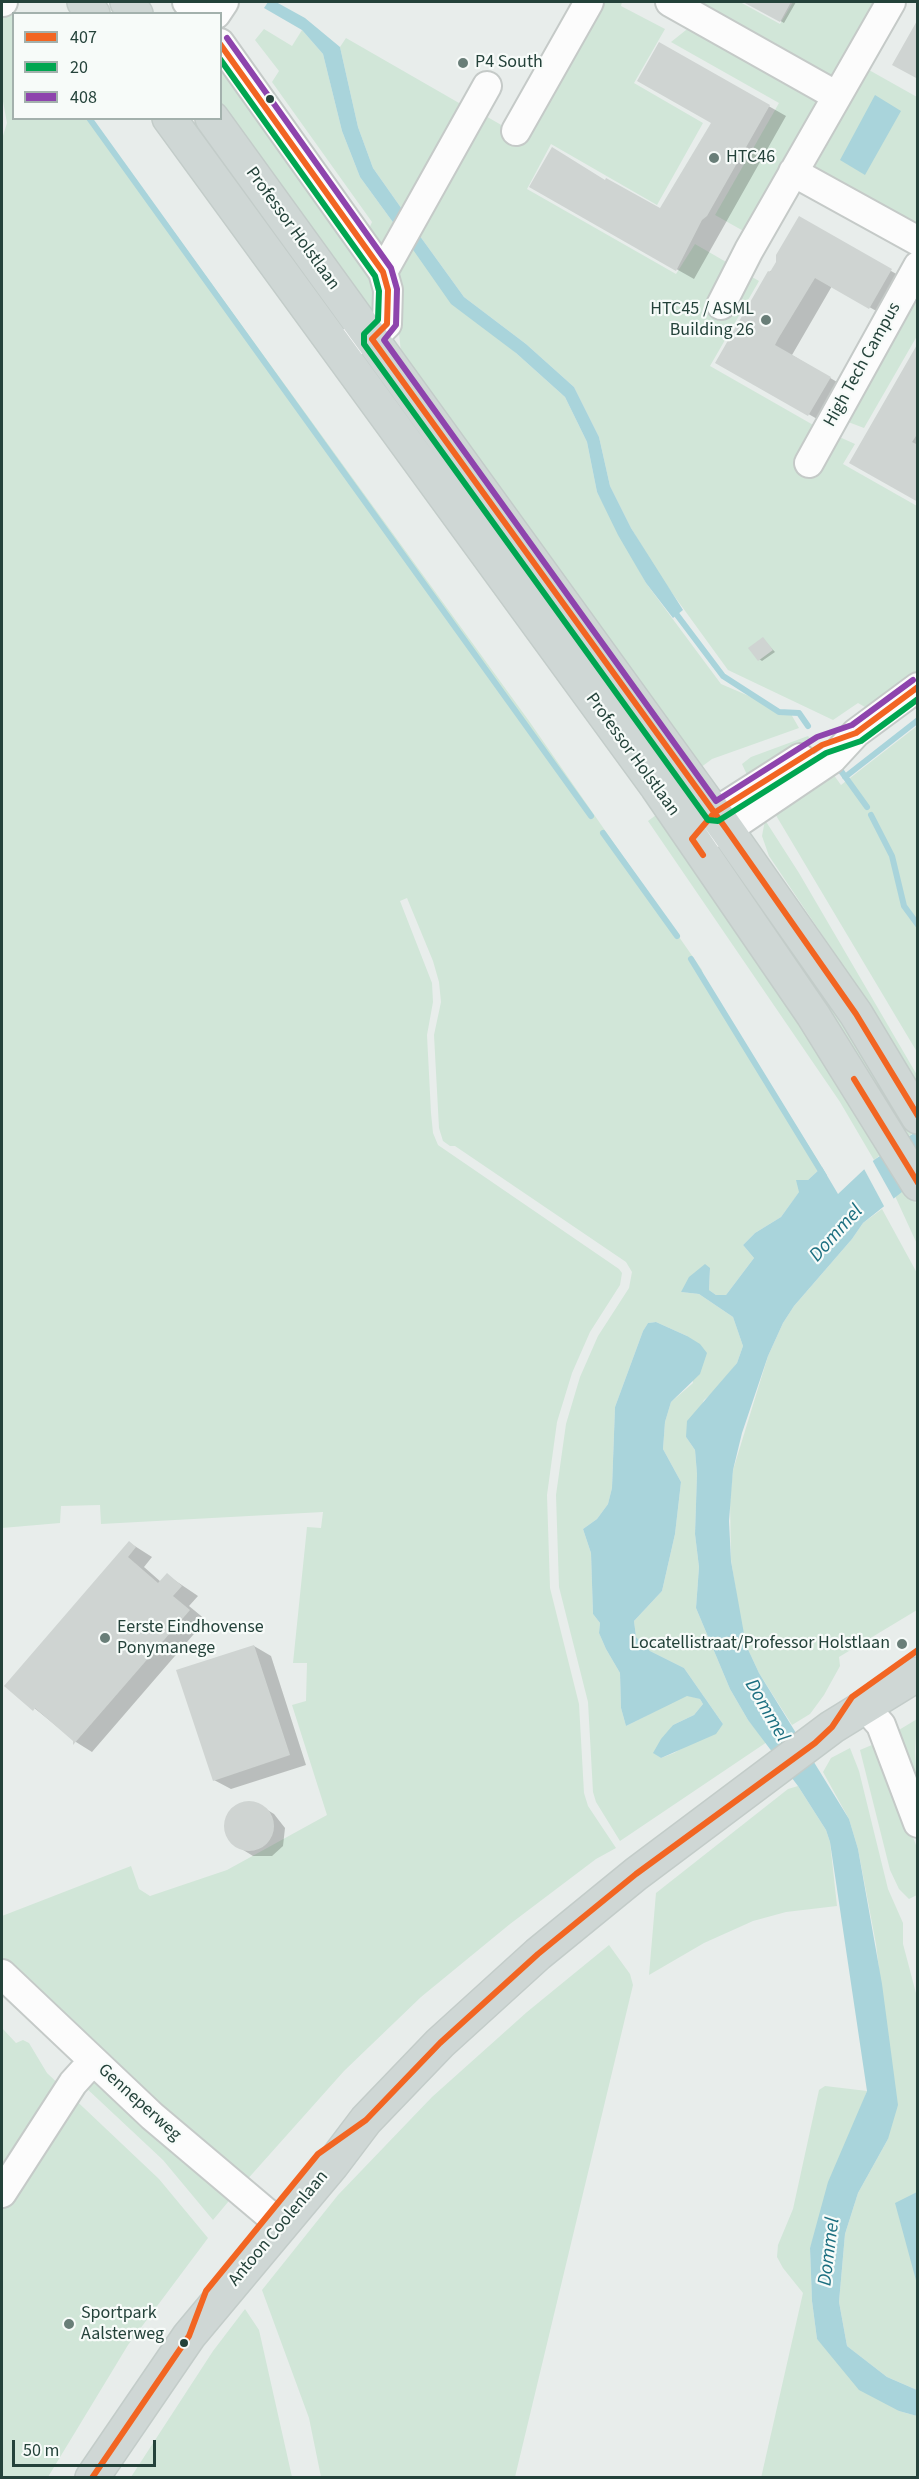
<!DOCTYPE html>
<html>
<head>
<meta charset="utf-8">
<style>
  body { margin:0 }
  #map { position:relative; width:919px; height:2479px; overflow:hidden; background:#e8edeb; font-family:"Source Sans 3",sans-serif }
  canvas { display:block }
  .frame { position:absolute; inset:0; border:3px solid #24423a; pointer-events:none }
  .legend { position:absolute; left:12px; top:12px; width:210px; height:108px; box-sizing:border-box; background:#f7fbf9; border:2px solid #a3b1ad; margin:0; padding:8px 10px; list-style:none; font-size:18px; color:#24423a }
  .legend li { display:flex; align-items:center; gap:12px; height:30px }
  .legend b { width:30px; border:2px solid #a3b1ad }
  .scale { position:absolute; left:12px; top:2440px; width:144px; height:27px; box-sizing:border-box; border:3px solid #24423a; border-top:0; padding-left:8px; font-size:18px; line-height:21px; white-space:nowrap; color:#24423a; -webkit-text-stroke:4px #f7fbf9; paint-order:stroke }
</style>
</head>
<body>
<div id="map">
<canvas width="919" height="2479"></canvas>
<div class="frame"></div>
<ul class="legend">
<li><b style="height:8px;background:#f26522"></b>407</li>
<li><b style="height:8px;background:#00a651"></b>20</li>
<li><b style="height:8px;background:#8e44ad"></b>408</li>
</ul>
<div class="scale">50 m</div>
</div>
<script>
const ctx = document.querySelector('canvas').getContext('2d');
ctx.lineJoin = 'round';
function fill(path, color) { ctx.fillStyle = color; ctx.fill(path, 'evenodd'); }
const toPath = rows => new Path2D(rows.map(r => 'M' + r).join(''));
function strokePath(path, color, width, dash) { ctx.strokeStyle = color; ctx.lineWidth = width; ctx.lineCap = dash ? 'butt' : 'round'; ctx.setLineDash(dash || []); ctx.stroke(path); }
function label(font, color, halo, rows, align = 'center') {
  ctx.font = font + ' "Source Sans 3",sans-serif'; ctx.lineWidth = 4.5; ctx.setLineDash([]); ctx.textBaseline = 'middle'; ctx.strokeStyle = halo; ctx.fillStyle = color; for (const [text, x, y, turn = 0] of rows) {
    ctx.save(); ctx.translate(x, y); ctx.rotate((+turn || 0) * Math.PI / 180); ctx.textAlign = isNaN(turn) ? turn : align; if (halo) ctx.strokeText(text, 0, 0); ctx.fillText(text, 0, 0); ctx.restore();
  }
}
fill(toPath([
  [595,2,622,2,621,6,665,29,634,83,703,123,657,205,551,144,527,189,676,274,695,244,759,281,710,366,815,426,855,444,843,464,917,506,917,677,870,710,858,703,833,720,728,670,659,575,631,528,610,486,599,437,574,387,526,344,464,297,417,232,484,115,522,137],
  [689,2,740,2,780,24,793,2,884,2,839,82],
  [13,12,14,118,92,119,529,721,702,970,704,979,822,1167,808,1180,781,1217,755,1233,743,1245,754,1258,726,1295,716,1295,709,1290,710,1268,681,1292,699,1294,733,1317,743,1346,737,1363,715,1391,704,1400,686,1437,695,1450,697,1474,695,1534,699,1567,696,1608,730,1689,748,1720,767,1742,620,1841,596,1802,593,1792,588,1702,559,1587,556,1495,566,1424,580,1377,598,1336,629,1288,632,1272,626,1262,455,1146,450,1146,443,1141,439,1128,434,1035,441,1002,439,982,433,961,407,898,400,901,432,983,433,1002,427,1035,431,1113,433,1133,438,1145,619,1269,622,1273,620,1285,590,1332,572,1373,557,1422,547,1495,550,1588,579,1704,584,1793,588,1806,616,1848,596,1859,510,1924,421,1997,344,2071,245,2182,2,1962,2,1916,131,1866,139,1889,150,1896,227,1870,327,1815,292,1705,306,1701,307,1663,293,1663,307,1527,321,1528,323,1512,101,1524,100,1505,61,1506,60,1523,2,1528,2,139,7,123,2,96,2,17],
  [656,1322,687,1336,693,1383,671,1402,665,1422,663,1449,681,1482,675,1534,662,1591,634,1621,636,1637,650,1651,684,1668,723,1724,674,1753,661,1758,654,1753,673,1725,694,1715,703,1704,700,1699,687,1695,626,1726,621,1708,620,1673,606,1649,599,1633,600,1623,593,1614,591,1553,583,1529,597,1519,608,1504,612,1488,615,1407,643,1331,648,1323],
  [691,26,823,100,747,233,715,215,779,103,671,42],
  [264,29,292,46,302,30,323,54,342,131,360,177,395,225,385,242,378,242,368,231,372,222,272,82,279,71,255,40],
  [346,38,466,107,404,212,373,168,358,127,340,47],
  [220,61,372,269,378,297,374,317,221,112],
  [869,70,917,97,917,231,812,172],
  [409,244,516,353,565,397,587,442,597,492,646,583,721,684,791,714,799,728,712,759,696,771,402,363,393,271],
  [917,287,917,336,864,428,843,420],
  [917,726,917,1052,771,807,828,767,841,785],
  [808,736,811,740,748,777,742,764,751,757],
  [660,812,884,1152,874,1160,840,1102,648,821],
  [765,820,799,873,917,1075,917,1092,858,988,769,856,762,836],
  [733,854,873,1064,913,1133,905,1139,724,860],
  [907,1188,917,1205,917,1244,895,1196],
  [882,1209,917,1273,917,1610,839,1657,840,1666,824,1695,810,1714,792,1725,759,1673,746,1645,742,1630,731,1560,730,1501,733,1470,768,1356,783,1323,794,1306,852,1239,863,1223],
  [917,1719,915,1751,917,1797,894,1733],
  [879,1742,917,1848,917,1895,909,1899,899,1889,890,1870,860,1750],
  [850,1748,859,1771,888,1889,903,1923,903,1944,917,1997,917,2390,887,2377,847,2346,839,2302,845,2234,858,2193,888,2139,889,2054,876,1944,858,1849,849,1819,823,1772,831,1758],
  [798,1786,826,1830,830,1842,837,1906,786,1912,753,1921,704,1943,649,1975,656,1893,788,1789],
  [609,1945,630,1974,633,1985,515,2477,321,2477,309,2418,262,2290,338,2195,432,2097,527,2012],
  [2,2028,16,2043,23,2040,29,2043,47,2073,159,2179,208,2238,128,2345,48,2477,2,2477],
  [96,2080,233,2196,213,2220,163,2160,84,2086],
  [825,2086,867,2091,810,2248,812,2301,817,2339,899,2411,917,2416,917,2477,761,2478,803,2293,783,2268,777,2257,778,2245,793,2209,819,2090],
  [245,2309,259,2330,292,2477,131,2477,213,2351]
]), '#d1e6d8');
fill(toPath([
  [268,2,276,2,305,18,340,47,358,127,373,168,404,212,395,225,360,177,342,131,323,54,302,30,264,8],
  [875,95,901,111,865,175,840,160],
  [417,232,464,297,526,344,574,387,599,437,610,486,631,528,683,610,673,618,646,583,618,535,597,492,587,442,565,397,516,353,451,304,409,244],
  [917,1131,917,1180,863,1223,852,1239,794,1306,783,1323,768,1356,742,1433,733,1470,729,1521,731,1561,746,1645,759,1673,849,1819,858,1849,882,1984,898,2105,888,2139,858,2193,845,2234,839,2302,847,2346,887,2377,917,2390,917,2416,899,2411,859,2390,817,2339,812,2301,810,2248,828,2182,867,2091,830,1842,826,1830,798,1786,748,1720,730,1689,696,1608,699,1567,695,1534,697,1474,695,1450,686,1437,687,1421,737,1363,743,1346,733,1317,699,1294,681,1292,689,1277,705,1264,710,1268,709,1290,716,1295,726,1295,754,1258,743,1245,755,1233,781,1217,799,1192,796,1180,808,1180,822,1167,838,1194,874,1160],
  [656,1322,687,1336,700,1344,707,1353,700,1374,671,1402,665,1422,663,1449,681,1482,675,1534,662,1591,634,1621,636,1637,650,1651,684,1668,723,1724,716,1734,661,1758,653,1753,661,1739,673,1725,694,1715,703,1704,700,1699,687,1696,626,1726,621,1708,620,1673,606,1649,599,1633,600,1623,593,1614,591,1553,583,1529,597,1519,608,1504,612,1488,615,1407,643,1331,648,1323],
  [917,2192,918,2192,917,2284,895,2203]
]), '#a9d4db');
fill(toPath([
  [871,1158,895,1201,885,1208,863,1167]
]), '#e8edeb');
fill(toPath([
  [746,2,796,2,784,23],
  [660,44,786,116,694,279,531,187,606,182,660,210,713,122],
  [799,219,907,280,887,317,832,286,792,355,847,388,826,424,717,362,769,272,775,268],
  [918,346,918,500,851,463],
  [763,639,775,652,762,661,759,659],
  [130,1543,152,1557,144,1567,161,1582,167,1575,198,1596,189,1606,206,1620,92,1752,76,1742,6,1685],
  [254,1646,271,1656,306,1765,231,1789,214,1780],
  [243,1803,261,1806,274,1814,285,1828,283,1846,272,1856,253,1856,240,1848,227,1835,227,1816,234,1808]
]), '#0003');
strokePath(toPath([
  [89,118,591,816],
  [674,611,723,676,779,712,799,713,808,726],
  [836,764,867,807],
  [845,777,918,720],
  [871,815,892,856,904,906,918,925],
  [603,833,677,936],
  [691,959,824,1176]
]), '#a9d4db', 6);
fill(toPath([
  [743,2,791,2,780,22],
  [918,19,918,79,892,65],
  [659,42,770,105,707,216,702,220,676,271,529,187,552,147,605,180,606,178,660,208,711,123,637,81],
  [799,216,892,269,869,309,815,278,778,339,775,345,831,377,808,416,715,363,768,271,770,272,776,262,776,255],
  [918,343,918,433,912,442,918,445,918,502,849,463],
  [763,637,773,650,758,661,748,648],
  [129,1541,136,1547,128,1557,158,1583,167,1573,182,1586,173,1596,190,1610,73,1745,73,1741,35,1708,33,1711,4,1686],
  [254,1645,290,1755,213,1781,176,1670],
  '224 1826a25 25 0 1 1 50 0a25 25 0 1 1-50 0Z'
]), '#cfd4d2');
const minor = toPath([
  [2,2,3,2],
  [187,2,197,14],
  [670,2,837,96],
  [216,14,224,2],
  [220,43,383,272,388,290,387,324,372,339,351,341],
  [516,131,589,2],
  [793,172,918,241],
  [383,272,487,86],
  [721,305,749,250,891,2],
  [809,463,918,266],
  [701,829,714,813,800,758],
  [692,839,727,830,832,759,856,733,918,687],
  [866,1708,881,1725,918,1823],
  [2,1974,152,2116,281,2225],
  [2,2193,73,2083,92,2062]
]);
const major = toPath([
  [84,2,93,14],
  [127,2,136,14],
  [169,118,657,787,813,1015,918,1184],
  [212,118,727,830,856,1014,918,1117],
  [92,2478,189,2336,332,2165,366,2120,440,2043,538,1954,636,1874,832,1727,918,1674]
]);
strokePath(minor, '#c5cac8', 32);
strokePath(major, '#c3ccc9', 36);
strokePath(minor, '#fcfcfc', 28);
strokePath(major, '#cfd7d5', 33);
strokePath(toPath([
  [220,44,383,272,388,290,387,324,372,339,727,830,856,1014,918,1116],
  [703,855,692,839,714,813,822,745,856,733,918,687],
  [854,1079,918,1183],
  [92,2478,189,2336,206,2291,318,2154,366,2120,440,2043,538,1954,636,1874,815,1743,832,1727,852,1697,918,1650]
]), '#f26522', 6);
strokePath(toPath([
  [220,59,375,276,379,291,378,320,364,334,364,344,708,820,718,821,826,753,861,741,918,699]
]), '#00a651', 6);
strokePath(toPath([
  [227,38,391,268,397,289,396,325,384,340,716,801,817,737,852,725,913,680]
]), '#8e44ad', 6);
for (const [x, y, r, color] of [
  [463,63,6,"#697e78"],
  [270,99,5,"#24423a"],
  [714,158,6,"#697e78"],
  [766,320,6,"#697e78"],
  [105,1638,6,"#697e78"],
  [902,1644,6,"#697e78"],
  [69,2324,6,"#697e78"],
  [184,2343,5,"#24423a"]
]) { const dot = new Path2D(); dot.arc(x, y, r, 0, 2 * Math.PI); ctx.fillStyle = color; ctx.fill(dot); strokePath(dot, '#f7fbf9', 2); }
label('18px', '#24423a', '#f7fbf9', [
  ["P4 South",475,63],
  ["HTC46",726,158],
  ["HTC45 / ASML",754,310,"right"],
  ["Building 26",754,331,"right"],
  ["Eerste Eindhovense",117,1628],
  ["Ponymanege",117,1649],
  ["Locatellistraat/Professor Holstlaan",890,1644,"right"],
  ["Sportpark",81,2314],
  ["Aalsterweg",81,2335]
], 'left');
label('18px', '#24423a', '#f7fbf9', [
  ["Professor Holstlaan",292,229,54],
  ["High Tech Campus",863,365,-61],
  ["Professor Holstlaan",632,755,54],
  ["Genneperweg",139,2103,42],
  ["Antoon Coolenlaan",279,2229,-50]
]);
label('italic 20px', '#1c6f80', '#f7fbf9', [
  ["Dommel",837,1234,-48],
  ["Dommel",766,1711,60],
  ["Dommel",830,2252,-83]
]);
</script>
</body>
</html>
